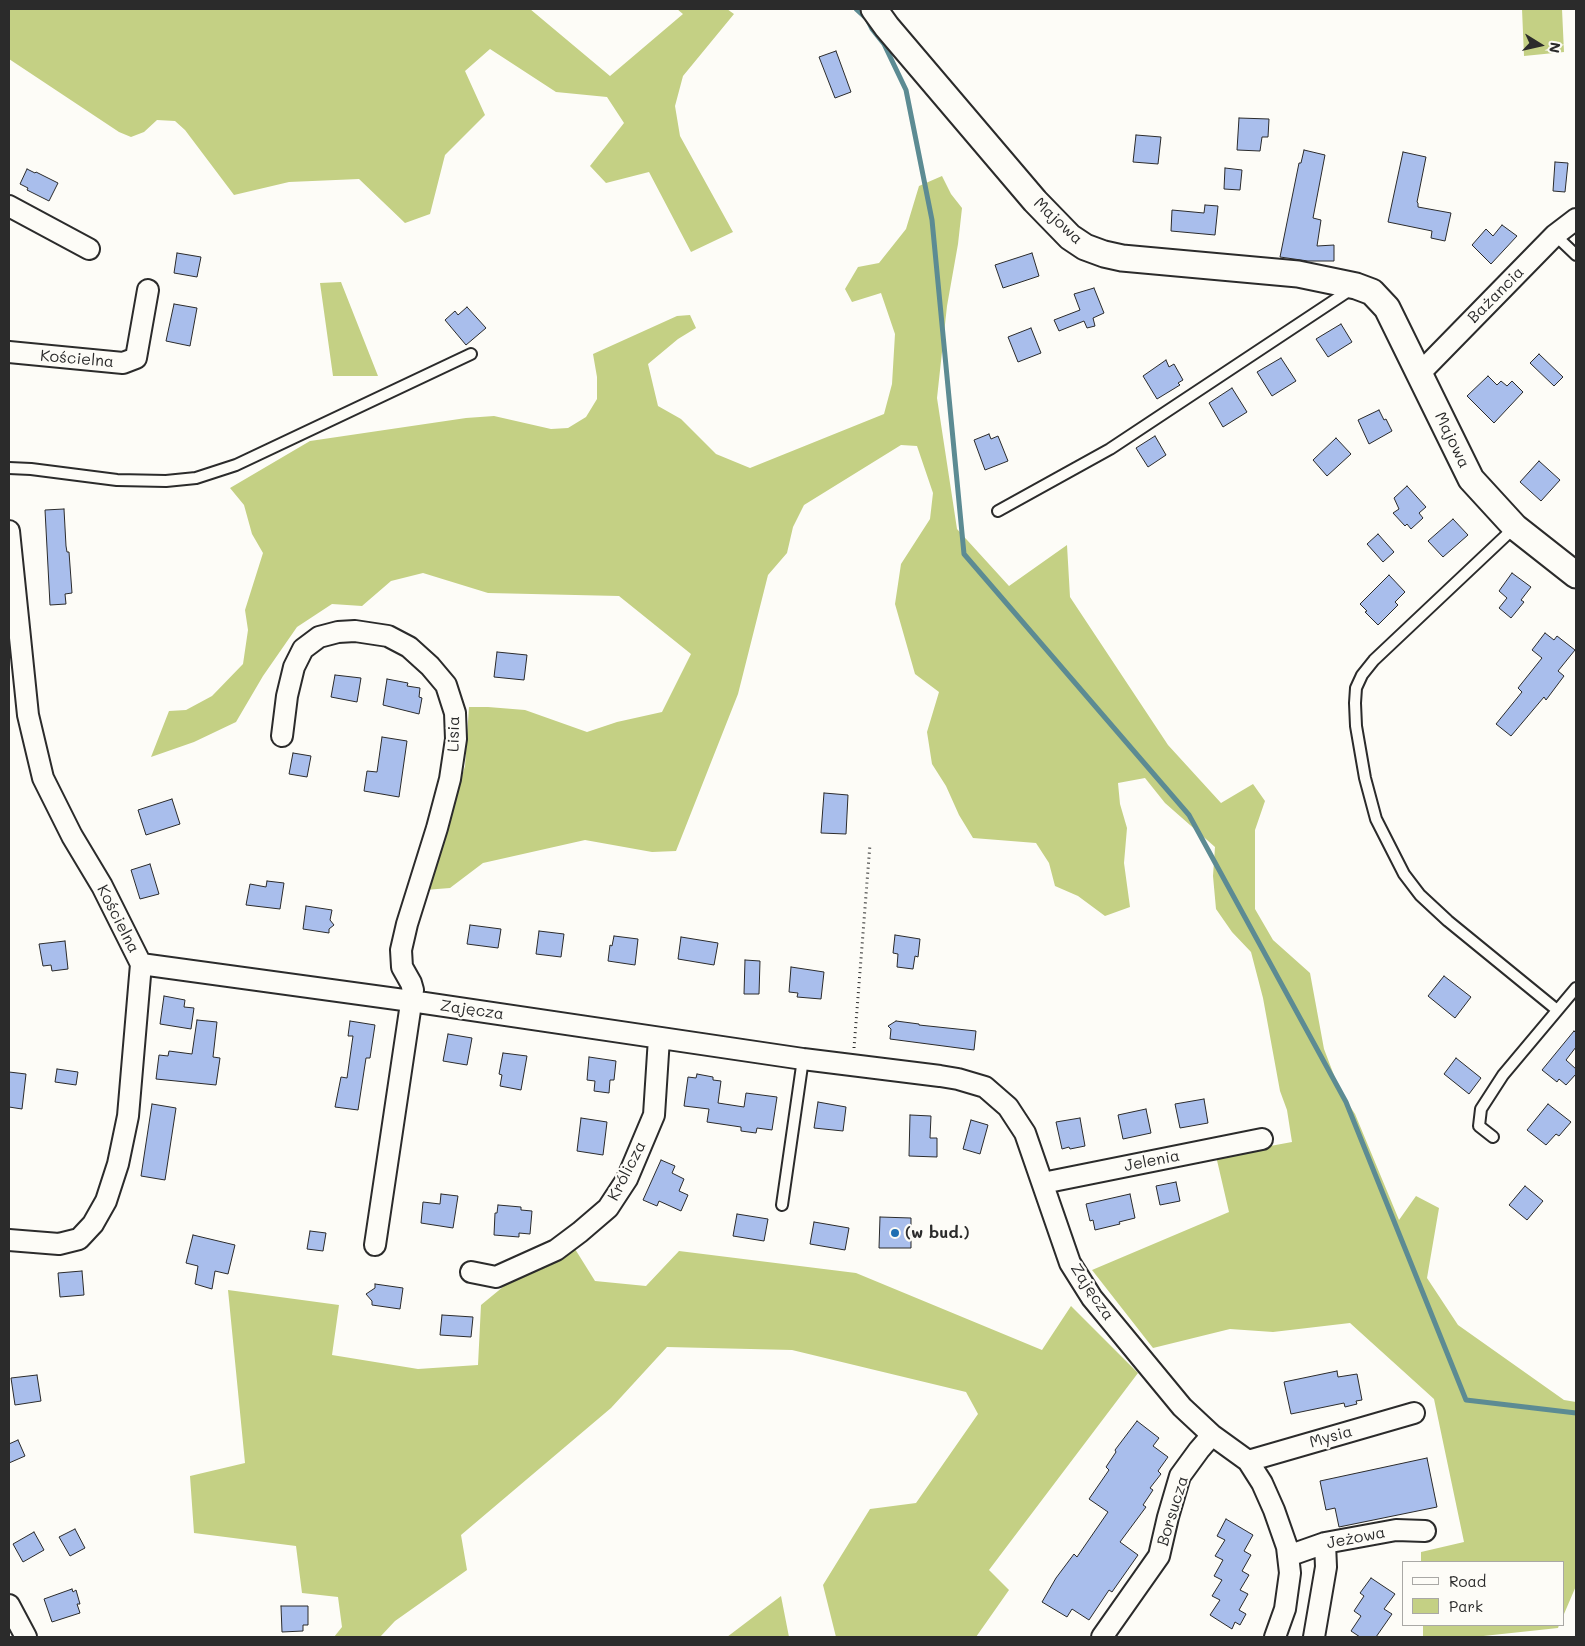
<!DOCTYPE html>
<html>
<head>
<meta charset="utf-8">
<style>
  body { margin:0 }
  #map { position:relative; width:1585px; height:1646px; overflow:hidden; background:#fdfcf7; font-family:Mali,sans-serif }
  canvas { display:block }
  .frame { position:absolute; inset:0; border:10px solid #2b2b2b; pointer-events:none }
  .legend { position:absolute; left:1402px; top:1561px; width:162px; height:65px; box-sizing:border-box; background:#fdfcf7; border:1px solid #a9a8a5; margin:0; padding:6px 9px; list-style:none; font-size:15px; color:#2b2b2b }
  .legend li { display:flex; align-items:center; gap:10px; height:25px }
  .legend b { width:25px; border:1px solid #a9a8a5 }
  .north { position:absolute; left:1515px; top:20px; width:50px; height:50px; -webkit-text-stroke:4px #fdfcf7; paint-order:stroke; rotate:100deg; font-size:14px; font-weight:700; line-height:20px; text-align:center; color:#2b2b2b }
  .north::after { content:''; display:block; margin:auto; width:18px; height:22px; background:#2b2b2b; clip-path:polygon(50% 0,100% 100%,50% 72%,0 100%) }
</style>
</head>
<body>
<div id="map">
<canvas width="1585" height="1646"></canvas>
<div class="frame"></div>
<ul class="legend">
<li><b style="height:6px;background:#fdfcf7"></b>Road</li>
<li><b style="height:14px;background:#c4d084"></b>Park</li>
</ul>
<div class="north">N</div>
</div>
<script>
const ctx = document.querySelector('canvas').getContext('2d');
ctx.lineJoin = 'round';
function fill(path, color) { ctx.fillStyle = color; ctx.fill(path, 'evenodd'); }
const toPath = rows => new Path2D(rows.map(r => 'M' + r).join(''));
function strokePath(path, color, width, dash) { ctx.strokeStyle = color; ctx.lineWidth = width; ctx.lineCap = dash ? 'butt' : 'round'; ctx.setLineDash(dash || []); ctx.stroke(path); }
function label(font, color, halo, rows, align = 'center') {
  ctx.font = font + ' Mali,sans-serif'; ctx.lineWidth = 4.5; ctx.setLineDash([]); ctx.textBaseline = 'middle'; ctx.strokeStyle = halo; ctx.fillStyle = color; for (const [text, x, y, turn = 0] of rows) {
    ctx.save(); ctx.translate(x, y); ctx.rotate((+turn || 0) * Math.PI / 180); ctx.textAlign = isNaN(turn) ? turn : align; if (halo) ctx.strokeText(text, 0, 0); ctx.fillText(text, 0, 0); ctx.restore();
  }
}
fill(toPath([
  [9,9,530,9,610,76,683,14,677,9,727,9,734,14,683,76,675,106,680,136,733,232,691,252,649,172,606,183,590,166,624,123,607,97,556,92,490,49,465,71,485,115,445,155,430,214,405,223,359,179,289,182,234,195,185,130,175,121,157,120,144,132,131,137,119,132,9,59],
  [1522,9,1562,9,1564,52,1524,56],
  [942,176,951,194,962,208,958,244,947,306,937,398,957,529,1009,586,1067,545,1070,597,1168,745,1221,803,1253,784,1265,801,1255,830,1255,909,1273,940,1310,973,1324,1049,1340,1091,1355,1114,1399,1220,1416,1196,1439,1208,1427,1278,1458,1325,1564,1400,1576,1402,1576,1586,1564,1614,1564,1562,1421,1562,1421,1552,1464,1542,1434,1399,1350,1323,1273,1332,1230,1329,1153,1348,1092,1270,1229,1212,1216,1156,1292,1142,1287,1110,1280,1091,1263,998,1251,952,1232,932,1216,909,1213,876,1215,847,1165,803,1145,778,1118,783,1120,804,1127,828,1124,863,1130,907,1105,916,1078,896,1055,886,1049,863,1036,843,973,838,959,815,946,786,932,764,927,732,939,692,915,674,895,604,901,564,930,519,933,493,917,446,901,445,804,505,793,527,787,553,768,575,738,694,676,851,652,852,585,840,483,863,450,888,425,890,436,861,465,766,469,707,488,707,525,710,587,732,617,722,662,712,691,654,619,596,488,593,423,573,391,581,362,606,332,604,297,627,263,676,236,722,194,742,151,757,169,711,186,710,212,696,243,664,248,630,245,610,263,553,252,534,244,505,230,488,310,441,466,418,494,416,551,429,568,428,586,417,597,399,597,377,593,354,677,316,690,315,696,328,678,339,648,364,658,406,681,419,716,454,750,468,884,414,892,384,895,334,881,293,852,302,845,289,858,267,879,263,906,229,919,186],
  [341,282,378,376,333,376,320,283],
  [575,1249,595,1281,646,1286,679,1251,856,1273,1042,1350,1071,1306,1138,1373,989,1570,1009,1590,976,1637,836,1637,823,1585,870,1509,916,1503,978,1414,966,1392,792,1350,667,1347,611,1408,461,1535,467,1570,395,1621,380,1637,334,1637,342,1627,338,1597,302,1593,296,1546,194,1533,190,1476,245,1463,228,1290,339,1305,332,1355,418,1369,478,1365,481,1305,515,1277],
  [781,1596,789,1637,727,1637],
  [1423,1625,1559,1625,1558,1628,1474,1637,1423,1637]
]), '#c4d084');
strokePath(toPath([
  [856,9,867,19,872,29,884,44,906,90,932,220,964,554,1189,815,1346,1102,1466,1400,1576,1413]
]), '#5c8b93', 5);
const building = toPath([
  [836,51,851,92,835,98,819,57,836,51],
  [1239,118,1269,119,1268,137,1262,137,1260,151,1237,150,1239,118],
  [1136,135,1161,137,1158,164,1133,162,1136,135],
  [1304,150,1325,155,1313,218,1321,220,1317,246,1334,245,1334,261,1308,261,1280,257,1299,163,1301,163,1304,150],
  [1403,152,1426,157,1417,202,1418,203,1418,207,1451,213,1445,241,1431,238,1432,231,1388,222,1403,152],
  [1555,162,1568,163,1565,192,1553,191,1555,162],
  [1225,168,1242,170,1240,190,1224,189,1225,168],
  [27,169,35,173,36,172,58,183,49,201,27,190,28,188,20,184,27,169],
  [1205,205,1218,206,1215,235,1171,231,1172,210,1204,213,1205,205],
  [1502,225,1517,236,1491,264,1472,245,1486,229,1493,236,1502,225],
  [177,253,201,257,197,277,174,273,177,253],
  [1032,253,1039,276,1003,288,995,265,1032,253],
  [1094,288,1104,313,1093,318,1095,326,1087,328,1084,321,1059,331,1054,320,1080,310,1074,294,1094,288],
  [174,304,197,308,190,346,166,341,174,304],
  [467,307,486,328,466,345,445,320,455,311,458,315,467,307],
  [1341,324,1352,342,1328,357,1316,339,1341,324],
  [1031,328,1041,353,1018,362,1008,337,1031,328],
  [1539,354,1563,377,1554,386,1530,363,1539,354],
  [1281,358,1296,381,1272,396,1257,372,1281,358],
  [1166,360,1169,367,1174,364,1183,380,1178,383,1180,385,1157,399,1143,376,1166,360],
  [1488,376,1497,385,1501,381,1507,386,1512,381,1523,392,1494,423,1467,396,1488,376],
  [1232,388,1247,412,1223,427,1209,403,1232,388],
  [1379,410,1384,420,1386,419,1392,431,1369,444,1358,420,1379,410],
  [989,434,991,439,998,436,1008,461,985,470,974,440,989,434],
  [1155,436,1166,455,1148,467,1136,448,1155,436],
  [1336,438,1351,454,1327,476,1313,460,1336,438],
  [1539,461,1560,480,1541,501,1520,482,1539,461],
  [1407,486,1426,507,1419,513,1423,518,1411,529,1407,524,1405,526,1393,513,1399,509,1394,498,1407,486],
  [64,509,66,546,67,552,69,552,72,593,65,594,66,604,50,605,45,510,64,509],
  [1453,519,1468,535,1443,557,1428,541,1453,519],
  [1378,534,1394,552,1383,562,1367,544,1378,534],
  [1512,573,1531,587,1521,600,1524,602,1511,618,1499,608,1507,598,1499,591,1512,573],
  [1389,575,1405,592,1395,602,1398,605,1378,625,1365,612,1367,611,1360,604,1389,575],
  [1545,633,1554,640,1557,636,1575,650,1558,671,1564,676,1546,700,1544,697,1511,736,1496,724,1522,692,1518,688,1542,658,1532,650,1545,633],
  [497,652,527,655,524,680,494,677,497,652],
  [335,675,361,678,357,702,331,697,335,675],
  [387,679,408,683,407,686,420,688,419,697,422,698,419,714,383,705,387,679],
  [382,737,407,741,399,797,364,791,367,771,377,772,382,737],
  [293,753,311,756,307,777,289,774,293,753],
  [824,793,848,795,846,834,821,833,824,793],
  [172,799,180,824,146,835,138,810,172,799],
  [150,864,159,894,140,899,131,870,150,864],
  [267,881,284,883,280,909,246,905,250,884,266,887,267,881],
  [306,906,332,910,330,920,334,925,329,929,329,933,303,929,306,906],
  [470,925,501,929,498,948,467,944,470,925],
  [539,931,564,934,561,957,536,954,539,931],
  [895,935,920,939,918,957,915,956,913,969,897,967,898,954,893,953,895,935],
  [614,936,638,939,635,965,608,961,610,945,612,946,614,936],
  [681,937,718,943,714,965,678,959,681,937],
  [65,941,68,969,52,971,51,965,43,966,39,944,65,941],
  [745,960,760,961,759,994,744,994,745,960],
  [791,967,824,972,821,999,797,997,798,993,789,992,791,967],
  [1444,976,1471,997,1455,1018,1428,996,1444,976],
  [164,996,185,1000,184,1007,194,1008,191,1029,160,1024,164,996],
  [197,1020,217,1022,213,1057,220,1058,216,1085,156,1079,159,1055,168,1056,169,1051,192,1054,197,1020],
  [350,1021,375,1025,370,1058,366,1058,358,1110,335,1107,341,1077,347,1078,353,1036,348,1036,350,1021],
  [896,1021,919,1024,919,1025,976,1031,974,1050,890,1039,891,1029,888,1026,896,1021],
  [1574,1031,1576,1033,1576,1047,1566,1060,1576,1069,1576,1074,1566,1085,1559,1079,1557,1082,1542,1070,1574,1031],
  [448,1034,472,1038,467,1065,443,1061,448,1034],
  [503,1053,527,1056,521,1090,500,1086,502,1075,499,1074,503,1053],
  [589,1057,616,1061,614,1080,610,1080,609,1093,594,1091,595,1081,587,1080,589,1057],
  [1456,1058,1481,1078,1469,1094,1444,1074,1456,1058],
  [57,1069,78,1072,76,1085,55,1082,57,1069],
  [9,1072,26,1074,22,1109,9,1107,9,1072],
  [697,1074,713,1077,713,1080,721,1081,718,1103,744,1107,746,1093,777,1097,772,1130,757,1128,756,1133,741,1131,741,1127,707,1122,709,1109,684,1106,688,1077,696,1078,697,1074],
  [1204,1099,1208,1123,1180,1128,1175,1104,1204,1099],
  [818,1102,846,1107,843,1131,814,1128,818,1102],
  [152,1104,176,1108,165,1180,141,1176,152,1104],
  [1548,1104,1571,1122,1559,1136,1556,1134,1546,1145,1527,1130,1548,1104],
  [1146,1109,1151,1133,1123,1139,1118,1115,1146,1109],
  [910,1115,931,1116,930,1138,937,1138,937,1157,909,1156,910,1115],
  [581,1118,607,1122,603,1155,577,1151,581,1118],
  [1080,1118,1085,1146,1070,1149,1069,1147,1062,1149,1056,1122,1080,1118],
  [971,1120,988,1125,980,1154,963,1149,971,1120],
  [661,1160,675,1166,672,1173,684,1179,679,1191,688,1195,681,1211,659,1201,657,1206,643,1200,661,1160],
  [1176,1182,1180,1201,1160,1205,1156,1186,1176,1182],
  [1525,1186,1543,1201,1527,1220,1509,1205,1525,1186],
  [441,1194,458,1196,453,1228,421,1223,423,1202,440,1204,441,1194],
  [1130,1194,1135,1218,1119,1222,1120,1224,1095,1230,1093,1220,1090,1221,1086,1204,1130,1194],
  [498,1205,521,1207,521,1210,532,1211,530,1234,519,1233,519,1237,494,1235,495,1213,497,1213,498,1205],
  [737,1214,768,1219,764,1241,733,1236,737,1214],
  [880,1217,911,1218,911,1248,879,1248,880,1217],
  [814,1222,849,1228,845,1250,810,1244,814,1222],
  [310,1231,326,1233,323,1251,307,1249,310,1231],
  [193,1235,235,1245,228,1274,215,1271,212,1289,195,1284,198,1266,186,1263,193,1235],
  [82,1271,84,1295,60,1297,58,1273,82,1271],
  [375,1284,403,1288,400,1309,372,1305,372,1301,366,1294,375,1288,375,1284],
  [442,1315,473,1317,471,1337,440,1335,442,1315],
  [1337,1371,1338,1377,1357,1374,1362,1400,1356,1401,1357,1404,1345,1407,1344,1403,1291,1414,1284,1382,1337,1371],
  [37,1375,41,1401,15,1405,11,1378,37,1375],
  [1137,1421,1159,1438,1153,1446,1168,1457,1158,1471,1161,1474,1150,1488,1153,1490,1143,1505,1146,1507,1120,1542,1138,1555,1112,1592,1109,1590,1089,1620,1072,1609,1067,1617,1042,1602,1056,1578,1074,1554,1077,1557,1108,1512,1089,1499,1109,1470,1106,1467,1116,1452,1115,1450,1137,1421],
  [18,1440,25,1456,9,1463,9,1444,18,1440],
  [1427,1458,1437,1507,1339,1527,1335,1508,1326,1510,1320,1481,1427,1458],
  [1226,1519,1253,1535,1244,1551,1251,1555,1242,1571,1249,1575,1240,1590,1248,1594,1239,1610,1246,1614,1240,1625,1235,1622,1232,1629,1210,1615,1220,1600,1212,1596,1222,1580,1214,1576,1223,1560,1215,1556,1225,1540,1217,1536,1226,1519],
  [75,1529,85,1548,70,1556,59,1537,75,1529],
  [34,1532,44,1550,23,1562,13,1544,34,1532],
  [1371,1578,1395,1594,1384,1609,1392,1614,1376,1637,1360,1637,1351,1631,1361,1616,1354,1611,1364,1596,1360,1593,1371,1578],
  [72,1589,73,1592,76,1590,80,1604,77,1604,80,1613,52,1622,44,1599,72,1589],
  [281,1606,308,1606,308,1625,303,1625,303,1631,282,1632,281,1606]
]);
fill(building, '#a9beec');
strokePath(building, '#2b2b2b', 1);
const service = toPath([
  [1555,235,1576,255],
  [9,468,31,469,117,480,166,481,196,478,236,465,471,354],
  [998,511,1110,449,1353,288],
  [1515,527,1374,660,1362,675,1356,688,1355,703,1356,726,1365,778,1376,819,1404,874,1420,895,1448,921,1557,1010],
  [1493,1137,1479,1126,1481,1109,1503,1075,1576,988],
  [782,1205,803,1059]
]);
const minor = toPath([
  [9,206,89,249],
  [9,352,123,363,136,358,148,290],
  [1419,374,1555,235,1576,219],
  [9,531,28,715,43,778,72,836,102,886,141,964,128,1116,118,1164,106,1201,93,1224,79,1239,59,1244,9,1240],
  [282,736,287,696,294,667,303,649,319,637,338,632,355,631,388,636,409,647,430,666,446,685,455,713,456,739,450,779,437,828,407,924,401,950,402,967,411,983,413,990,375,1245],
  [141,964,411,1001,803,1059,940,1076,958,1079,985,1087,1008,1107,1025,1133,1070,1263,1092,1298,1182,1407,1212,1435,1248,1461,1262,1483,1274,1510,1287,1547,1290,1573,1285,1609,1275,1637],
  [1043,1183,1262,1139],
  [471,1272,496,1277,556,1250,580,1232,608,1208,627,1179,654,1115,659,1038],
  [1248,1461,1414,1413],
  [1288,1556,1325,1543,1396,1530,1425,1531],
  [9,1605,26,1637],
  [1102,1637,1159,1556,1168,1517,1180,1476,1199,1450,1212,1435],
  [1314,1637,1326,1567,1325,1543]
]);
const tertiary = toPath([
  [874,9,887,27,1035,201,1070,237,1085,247,1104,254,1122,258,1298,274,1356,286,1372,292,1387,308,1471,479,1515,527,1576,575]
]);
strokePath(service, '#2b2b2b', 14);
strokePath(minor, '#2b2b2b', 24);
strokePath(tertiary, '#2b2b2b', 29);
strokePath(toPath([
  [854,1048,870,844]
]), '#2b2b2b', 3, [1, 4]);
strokePath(service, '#fdfcf7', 10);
strokePath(minor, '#fdfcf7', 20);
strokePath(tertiary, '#fdfcf7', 25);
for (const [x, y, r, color] of [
  [895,1233,5,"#1f6fb2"]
]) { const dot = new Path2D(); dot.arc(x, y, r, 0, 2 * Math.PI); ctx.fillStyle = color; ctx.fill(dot); strokePath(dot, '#fdfcf7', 2); }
label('16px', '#2b2b2b', '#fdfcf7', [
  ["Majowa",1058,221,43],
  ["Bażancia",1496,295,-45],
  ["Kościelna",77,359,5],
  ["Majowa",1452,440,64],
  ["Lisia",454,734,-89],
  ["Kościelna",118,919,63],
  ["Zajęcza",472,1010,8],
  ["Jelenia",1152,1161,-11],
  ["Królicza",627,1171,-63],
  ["Zajęcza",1092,1292,56],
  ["Mysia",1331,1437,-16],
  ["Borsucza",1173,1511,-73],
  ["Jeżowa",1356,1538,-11]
]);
label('bold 16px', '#2b2b2b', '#fdfcf7', [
  ["(w bud.)",905,1233]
], 'left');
</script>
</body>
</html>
